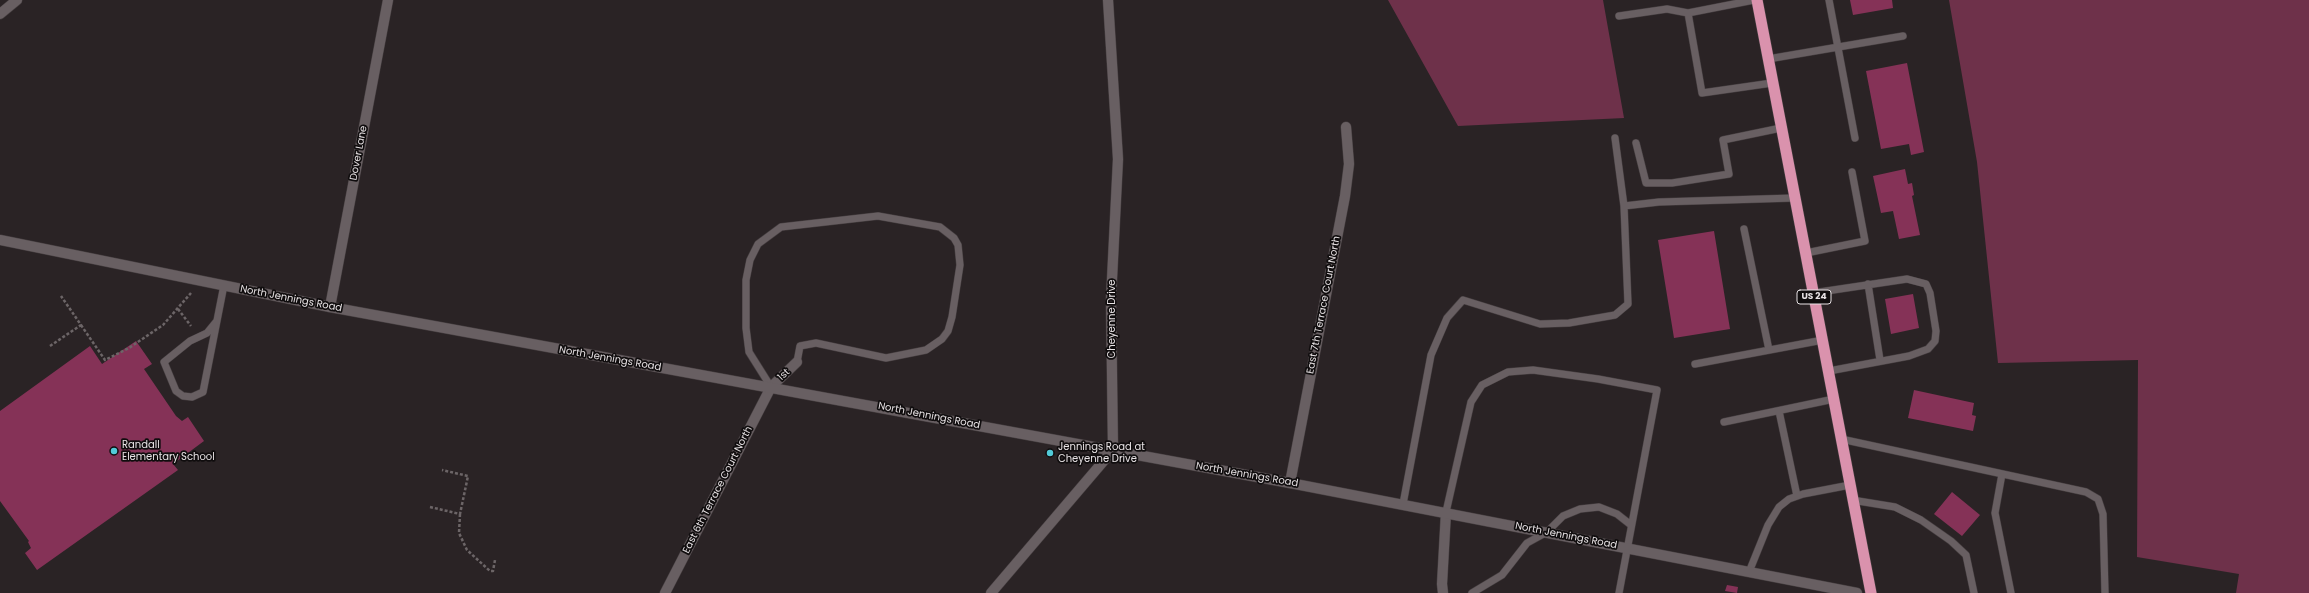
<!DOCTYPE html>
<html>
<head>
<meta charset="utf-8">
<style>
  body { margin:0 }
  canvas { display:block; background:#2a2325 }
</style>
</head>
<body>
<canvas width="2309" height="593"></canvas>
<script>
const ctx = document.querySelector('canvas').getContext('2d');
ctx.lineJoin = 'round';
function fill(path, color) { ctx.fillStyle = color; ctx.fill(path, 'evenodd'); }
const toPath = rows => new Path2D(rows.map(r => 'M' + r).join(''));
function strokePath(path, color, width, dash) { ctx.strokeStyle = color; ctx.lineWidth = width; ctx.lineCap = dash ? 'butt' : 'round'; ctx.setLineDash(dash || []); ctx.stroke(path); }
function label(font, color, halo, rows, align = 'center') {
  ctx.font = font + ' Poppins,sans-serif'; ctx.lineWidth = 3.5; ctx.setLineDash([]); ctx.textBaseline = 'middle'; ctx.strokeStyle = halo; ctx.fillStyle = color; for (const [text, x, y, turn = 0] of rows) {
    ctx.save(); ctx.translate(x, y); ctx.rotate((+turn || 0) * Math.PI / 180); ctx.textAlign = isNaN(turn) ? turn : align; if (halo) ctx.strokeText(text, 0, 0); ctx.fillText(text, 0, 0); ctx.restore();
  }
}
fill(toPath([
  [1388,0,1603,0,1624,118,1458,126],
  [1949,0,2309,0,2309,593,2236,593,2239,574,2137,557,2138,360,1998,363,1977,162]
]), '#6e314a');
fill(toPath([
  [1850,0,1892,0,1893,8,1853,15],
  [1907,63,1924,152,1911,155,1909,144,1881,149,1866,71],
  [1905,169,1908,184,1912,183,1914,195,1912,196,1920,235,1899,239,1893,211,1881,213,1873,176],
  [1714,231,1730,329,1674,338,1658,240],
  [1913,294,1919,328,1891,334,1885,299],
  [136,341,152,364,144,369,176,416,182,421,188,417,204,441,173,464,178,470,37,570,25,553,31,548,28,542,29,541,0,501,0,411,90,346,102,364],
  [1914,390,1974,403,1972,415,1976,416,1973,431,1908,418],
  [1952,492,1980,515,1962,536,1934,514],
  [1727,585,1738,587,1737,593,1725,591]
]), '#853257');
const service = toPath([
  [1754,0,1688,13,1702,93,1772,83],
  [1829,0,1855,138],
  [1619,16,1667,9,1688,13],
  [1768,59,1903,36],
  [1615,138,1624,206],
  [1636,143,1646,183,1672,183,1729,174,1723,140,1781,128],
  [1744,229,1769,350],
  [1806,253,1865,241,1852,172],
  [1868,284,1880,360],
  [1813,293,1907,279,1926,284,1930,293,1936,331,1935,341,1928,349,1909,356,1829,371],
  [216,322,207,333,190,341,164,362,176,391,183,396,192,397,203,392,224,285],
  [1695,364,1823,340],
  [771,387,749,352,746,328,746,280,750,260,758,244,781,227,878,216,940,227,954,238,958,245,960,265,952,317,948,331,942,339,926,350,886,358,816,343,800,346,797,362],
  [1779,411,1797,496],
  [1724,422,1834,399],
  [1841,439,2086,492,2098,499,2103,514,2105,593],
  [2002,474,1995,513,2011,593],
  [1852,500,1895,507,1921,520,1951,541,1966,555,1974,593],
  [1403,504,1431,355,1447,318,1463,300,1540,324,1569,323,1615,315,1628,304,1624,206,1659,202,1794,198],
  [1446,512,1471,402,1482,385,1508,372,1533,370,1598,379,1657,390,1619,593],
  [1749,572,1768,525,1779,507,1789,499,1803,494,1850,485],
  [1472,593,1502,575,1527,543,1547,532,1563,516,1580,509,1599,507,1617,514,1631,525]
]);
const minor = toPath([
  [1108,0,1118,159,1111,299,1113,450],
  [0,14,17,0],
  [330,307,388,0],
  [1290,483,1345,196,1349,164,1346,127],
  [665,593,771,387,797,362],
  [1443,593,1442,584,1446,512]
]);
const tertiary = toPath([
  [0,240,330,307,1290,483,1857,593],
  [991,593,1113,450]
]);
const trunk = toPath([
  [1757,0,1871,593]
]);
strokePath(service, '#463f41', 8);
strokePath(minor, '#463f41', 11);
strokePath(tertiary, '#463f41', 11);
strokePath(trunk, '#463f41', 12);
strokePath(toPath([
  [178,309,191,326],
  [81,325,105,360,129,348,163,325,191,293],
  [50,346,81,325,61,296],
  [430,507,460,514,468,476,442,470],
  [460,514,459,533,467,550,490,571,493,571,495,560]
]), '#6c6567', 2.5, [3, 2]);
strokePath(service, '#685f62', 7);
strokePath(minor, '#685f62', 10);
strokePath(tertiary, '#685f62', 10);
strokePath(trunk, '#da92ad', 11);
for (const [x, y, r, color] of [
  [114,451,4,"#52cbd9"],
  [1050,453,4,"#52cbd9"]
]) { const dot = new Path2D(); dot.arc(x, y, r, 0, 2 * Math.PI); ctx.fillStyle = color; ctx.fill(dot); strokePath(dot, '#100d0e', 1.5); }
for (const [x, y, w] of [
  [1814,297,34]
]) { const box = new Path2D(); box.roundRect(x - w / 2, y - 7, w, 14, 3); ctx.fillStyle = '#100d0e'; ctx.fill(box); strokePath(box, '#e7e2e4', 1); }
label('bold 9px', '#e7e2e4', null, [
  ["US 24",1814,297]
]);
label('10px', '#e7e2e4', '#100d0e', [
  ["Dover Lane",359,153,-79],
  ["North Jennings Road",291,299,11],
  ["East 7th Terrace Court North",1324,305,-79],
  ["Cheyenne Drive",1112,319,-90],
  ["North Jennings Road",610,359,10],
  ["1st",784,375,-43],
  ["North Jennings Road",929,416,11],
  ["North Jennings Road",1247,475,10],
  ["East 6th Terrace Court North",718,490,-63],
  ["North Jennings Road",1566,536,11]
]);
label('10px', '#e7e2e4', '#100d0e', [
  ["Randall",122,445],
  ["Elementary School",122,457],
  ["Jennings Road at",1058,447],
  ["Cheyenne Drive",1058,459]
], 'left');
</script>
</body>
</html>
